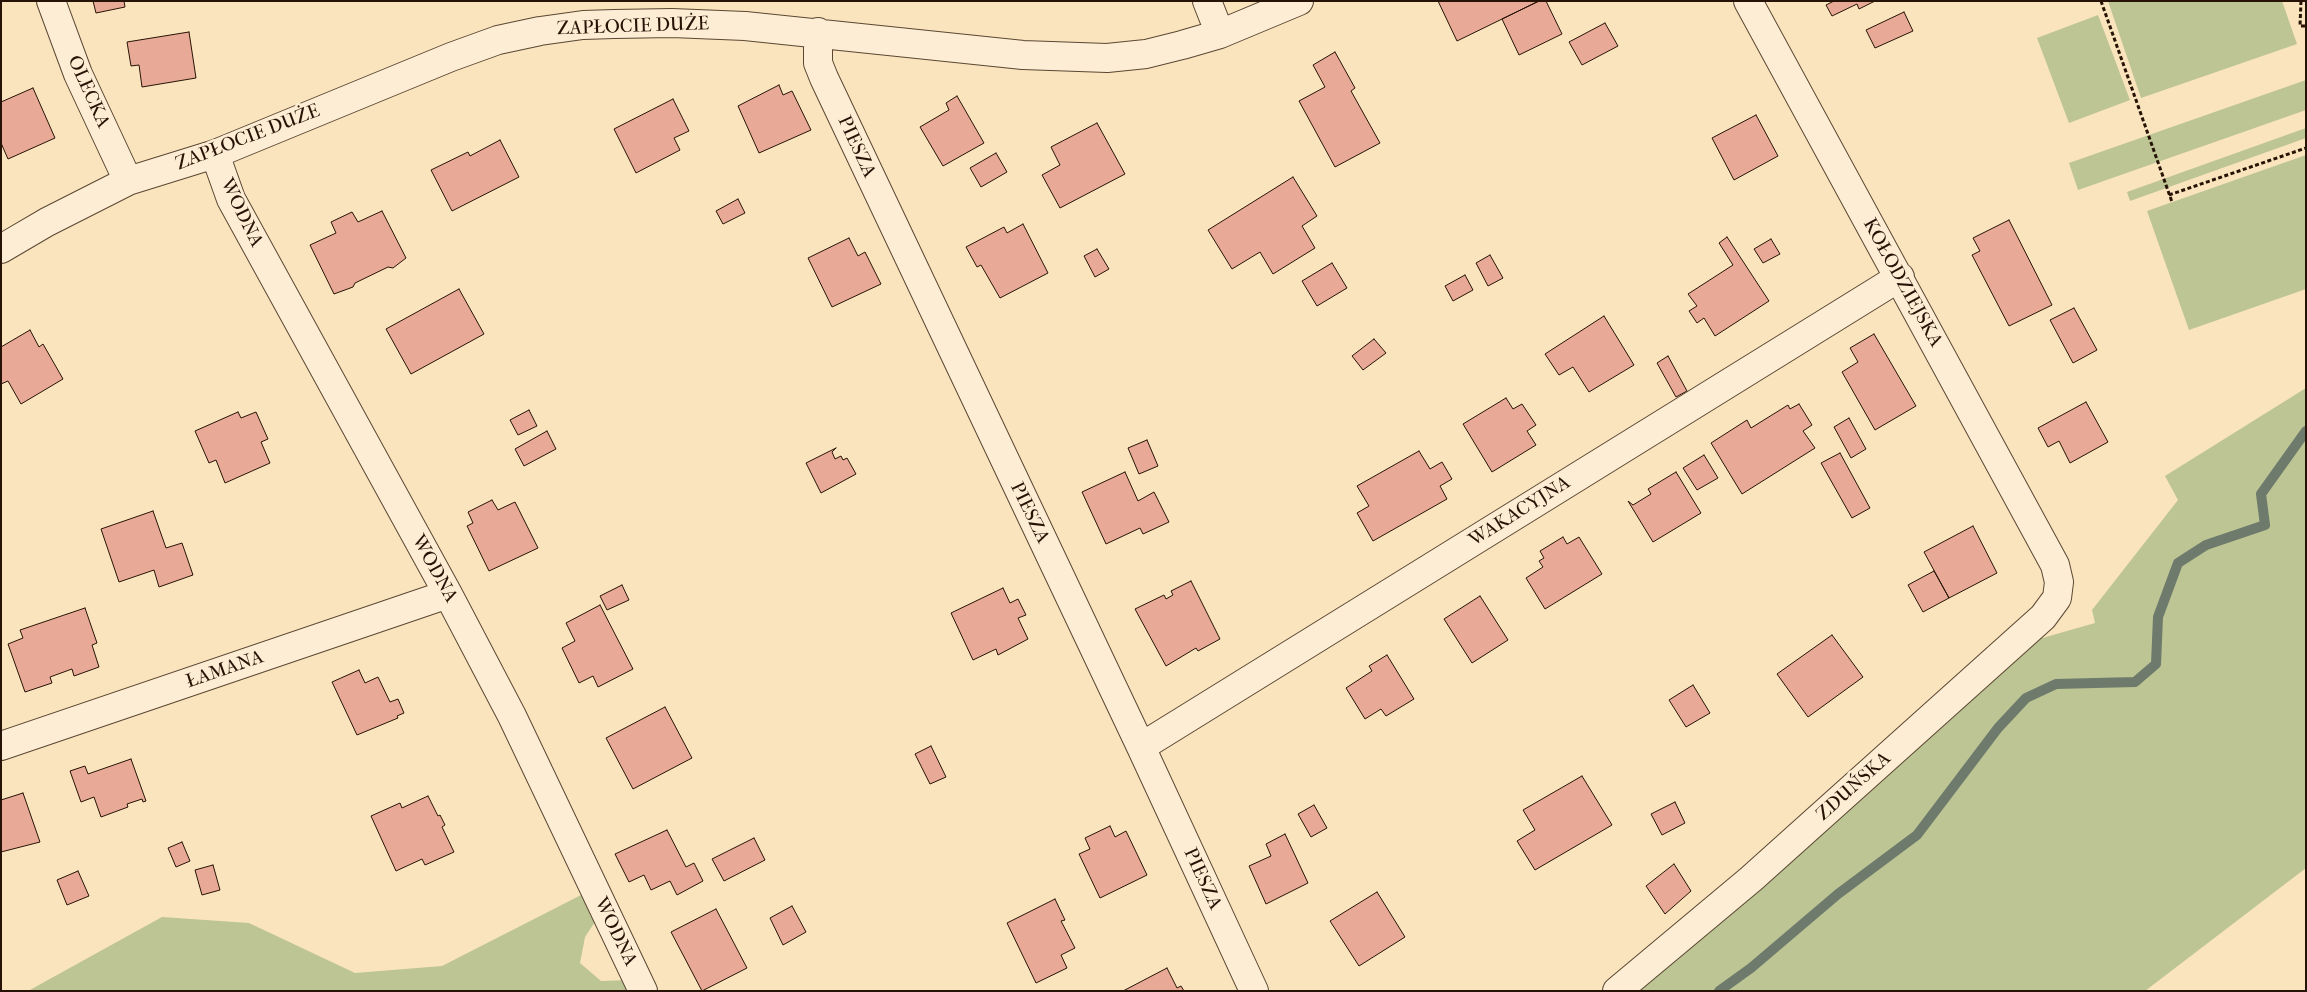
<!DOCTYPE html>
<html>
<head>
<meta charset="utf-8">
<style>
  body { margin:0 }
  #map { position:relative; width:2307px; height:992px; overflow:hidden; background:#fae4bd; font-family:"IM FELL French Canon",serif }
  canvas { display:block }
  .frame { position:absolute; inset:0; border:2px solid #261305; pointer-events:none }
</style>
</head>
<body>
<div id="map">
<canvas width="2307" height="992"></canvas>
<div class="frame"></div>
</div>
<script>
const ctx = document.querySelector('canvas').getContext('2d');
ctx.lineJoin = 'round';
function fill(path, color) { ctx.fillStyle = color; ctx.fill(path, 'evenodd'); }
const toPath = rows => new Path2D(rows.map(r => 'M' + r).join(''));
function strokePath(path, color, width, dash) { ctx.strokeStyle = color; ctx.lineWidth = width; ctx.lineCap = dash ? 'butt' : 'round'; ctx.setLineDash(dash || []); ctx.stroke(path); }
function label(font, color, halo, rows, align = 'center') {
  ctx.font = font + ' "IM FELL French Canon",serif'; ctx.lineWidth = 5; ctx.setLineDash([]); ctx.textBaseline = 'middle'; ctx.strokeStyle = halo; ctx.fillStyle = color; for (const [text, x, y, turn = 0] of rows) {
    ctx.save(); ctx.translate(x, y); ctx.rotate((+turn || 0) * Math.PI / 180); ctx.textAlign = isNaN(turn) ? turn : align; if (halo) ctx.strokeText(text, 0, 0); ctx.fillText(text, 0, 0); ctx.restore();
  }
}
fill(toPath([
  [2108,1,2282,1,2297,44,2141,98],
  [2098,15,2130,100,2069,123,2037,38],
  [2306,80,2306,110,2078,190,2069,163],
  [2306,128,2306,138,2130,201,2127,192],
  [2306,155,2306,289,2189,330,2147,211],
  [2306,388,2306,868,2145,991,1629,991,2032,641,2095,623,2092,610,2178,500,2165,476],
  [589,891,600,914,585,937,580,963,601,981,629,980,634,991,28,991,162,917,249,923,355,973,442,966]
]), '#bcc593');
strokePath(toPath([
  [1719,991,1751,968,1838,894,1917,835,1998,728,2026,698,2056,684,2135,682,2156,664,2158,617,2178,563,2206,545,2265,525,2261,494,2306,431]
]), '#6e7a6c', 10);
const building = toPath([
  [93,1,124,1,125,7,96,13,93,1],
  [1438,1,1539,1,1457,41,1438,1],
  [1539,1,1546,1,1562,34,1519,55,1502,19,1539,1],
  [1834,1,1875,1,1859,9,1857,4,1832,16,1826,5,1834,1],
  [1904,12,1913,31,1875,48,1866,30,1904,12],
  [1605,23,1618,46,1582,65,1569,42,1605,23],
  [189,32,196,78,142,87,139,65,131,66,127,42,189,32],
  [1335,52,1355,88,1351,91,1380,143,1335,167,1299,101,1325,87,1313,65,1335,52],
  [779,85,783,95,792,91,811,130,759,153,738,106,779,85],
  [33,88,55,138,8,159,1,143,1,102,33,88],
  [957,96,984,143,943,166,920,127,949,110,946,103,957,96],
  [673,99,689,131,674,138,680,150,636,173,614,129,673,99],
  [1756,115,1778,156,1734,180,1712,138,1756,115],
  [1097,123,1125,174,1060,208,1042,175,1060,165,1051,147,1097,123],
  [500,140,519,177,452,211,431,170,468,152,470,156,500,140],
  [996,153,1007,172,981,187,970,168,996,153],
  [1293,177,1317,216,1302,226,1315,248,1273,274,1260,252,1232,269,1208,230,1293,177],
  [738,199,745,213,723,224,716,211,738,199],
  [382,211,406,258,393,268,388,267,355,283,353,287,334,294,310,245,336,233,331,222,352,212,358,222,382,211],
  [2009,220,2052,305,2009,326,1972,255,1980,251,1973,238,2009,220],
  [1023,224,1048,273,1000,298,981,265,977,267,966,247,1004,227,1007,233,1023,224],
  [1727,237,1769,301,1715,336,1704,318,1697,323,1689,311,1697,306,1688,294,1733,265,1719,243,1727,237],
  [849,238,858,256,865,252,881,284,832,307,808,258,849,238],
  [1771,239,1780,254,1763,263,1754,249,1771,239],
  [1097,249,1109,269,1095,277,1084,256,1097,249],
  [1490,255,1503,278,1488,286,1476,263,1490,255],
  [1332,263,1347,288,1317,306,1302,281,1332,263],
  [1465,275,1473,290,1453,301,1445,286,1465,275],
  [459,289,484,334,411,374,386,329,459,289],
  [2074,308,2097,350,2073,363,2050,320,2074,308],
  [1604,316,1634,365,1589,392,1573,367,1559,375,1545,354,1604,316],
  [30,330,39,347,43,344,63,379,21,404,8,381,1,384,1,347,30,330],
  [1874,334,1916,406,1875,430,1842,372,1858,362,1850,348,1874,334],
  [1374,339,1386,353,1363,370,1352,356,1374,339],
  [1668,356,1687,391,1676,397,1657,363,1668,356],
  [1506,398,1513,409,1522,404,1536,425,1527,431,1536,445,1492,472,1463,424,1506,398],
  [2086,402,2108,442,2070,463,2059,441,2048,447,2038,428,2086,402],
  [1799,404,1812,425,1803,431,1815,448,1742,494,1711,443,1747,420,1751,428,1788,405,1790,409,1799,404],
  [529,410,537,426,518,435,510,420,529,410],
  [238,412,241,418,256,412,268,439,261,442,270,463,225,483,216,460,209,463,195,431,238,412],
  [1849,418,1866,449,1851,458,1834,427,1849,418],
  [547,431,556,449,524,466,515,449,547,431],
  [1147,440,1158,466,1139,474,1128,448,1147,440],
  [836,448,832,452,835,459,841,456,843,460,847,458,856,474,821,493,806,463,836,448],
  [1419,451,1430,469,1442,462,1452,479,1440,486,1447,499,1373,541,1357,513,1369,506,1357,486,1419,451],
  [1840,453,1870,508,1852,518,1821,463,1840,453],
  [1704,455,1718,478,1697,490,1683,468,1704,455],
  [1125,472,1138,501,1154,492,1169,522,1143,534,1140,528,1106,544,1082,492,1125,472],
  [1676,472,1701,513,1653,542,1628,501,1633,505,1651,494,1648,489,1676,472],
  [492,500,498,510,515,502,538,548,489,571,467,526,473,523,468,512,492,500],
  [153,511,166,548,182,543,193,575,159,587,154,570,119,582,101,529,153,511],
  [1973,526,1997,573,1949,598,1924,552,1973,526],
  [1563,537,1567,544,1579,537,1602,574,1545,609,1526,578,1543,567,1539,561,1544,558,1540,551,1563,537],
  [1934,571,1949,598,1923,612,1908,585,1934,571],
  [1191,581,1220,639,1198,651,1196,648,1166,666,1135,609,1164,595,1166,599,1173,595,1171,591,1191,581],
  [622,585,629,600,607,610,600,596,622,585],
  [1003,588,1010,603,1018,599,1026,615,1018,618,1028,639,998,655,996,649,973,660,951,613,1003,588],
  [1480,596,1508,640,1472,663,1444,619,1480,596],
  [600,605,633,669,598,687,593,676,579,683,562,648,575,641,566,623,600,605],
  [85,608,97,643,92,645,99,667,74,676,72,669,50,677,52,683,25,692,8,644,23,638,20,630,85,608],
  [1832,635,1863,677,1808,717,1777,674,1832,635],
  [1387,655,1414,699,1386,716,1381,709,1365,719,1346,688,1372,671,1369,666,1387,655],
  [359,670,365,683,378,677,390,702,398,699,404,713,397,716,398,718,357,735,332,682,359,670],
  [1693,685,1710,713,1686,727,1669,700,1693,685],
  [665,707,692,758,633,789,606,738,665,707],
  [931,746,946,777,930,784,915,754,931,746],
  [131,759,146,801,143,802,142,799,127,804,128,807,101,817,94,797,81,802,70,771,85,766,88,774,131,759],
  [1582,776,1612,825,1535,870,1517,841,1535,830,1523,810,1582,776],
  [23,793,40,842,1,852,1,800,23,793],
  [428,796,438,816,440,815,445,825,442,827,454,852,425,865,422,859,396,871,371,816,400,803,402,808,428,796],
  [1675,802,1685,823,1662,835,1651,814,1675,802],
  [1314,805,1327,828,1311,837,1298,814,1314,805],
  [1110,826,1115,837,1126,831,1147,875,1100,898,1079,854,1090,849,1085,838,1110,826],
  [667,830,686,867,694,863,703,881,677,895,670,881,651,890,644,875,629,882,615,854,667,830],
  [1285,834,1308,883,1266,904,1249,866,1271,856,1266,844,1285,834],
  [754,838,765,860,724,881,712,859,754,838],
  [182,842,190,861,176,867,168,848,182,842],
  [1674,864,1691,891,1665,914,1646,886,1674,864],
  [213,865,220,890,202,895,195,870,213,865],
  [78,871,89,896,67,905,57,880,78,871],
  [1377,892,1405,937,1359,966,1330,921,1377,892],
  [1055,899,1065,920,1061,921,1075,948,1061,955,1067,968,1036,983,1007,923,1055,899],
  [792,906,806,932,783,945,770,918,792,906],
  [716,909,747,968,702,991,671,932,716,909],
  [1167,968,1177,988,1181,986,1184,991,1123,991,1167,968]
]);
fill(building, '#e8aa96');
strokePath(building, '#261305', 1);
const minor = toPath([
  [51,1,78,74,128,181],
  [1207,1,1220,34],
  [818,32,818,63,824,78,1141,747,1254,991],
  [215,154,231,199,448,594,512,716,643,991],
  [1,249,47,222,128,181,215,154,451,57,498,40,540,31,583,25,614,24,672,23,745,26,1023,55,1107,58,1146,54,1182,45,1220,34,1299,1],
  [1,746,448,594],
  [1141,747,1900,277],
  [1617,991,1751,879,2043,617,2057,598,2059,582,2055,565,1748,1]
]);
strokePath(minor, '#5b4733', 30);
strokePath(toPath([
  [2101,1,2172,202],
  [2301,1,2300,26,2306,26],
  [2169,195,2306,148]
]), '#261305', 3, [4, 2.5]);
strokePath(minor, '#fcedd4', 28);
label('19px', '#261305', '#fcedd4', [
  ["ZAPŁOCIE DUŻE",633,27,-2],
  ["OLECKA",88,92,66],
  ["ZAPŁOCIE DUŻE",248,138,-21],
  ["PIESZA",856,147,65],
  ["WODNA",241,213,64],
  ["KOŁODZIEJSKA",1902,283,61],
  ["WAKACYJNA",1520,512,-32],
  ["PIESZA",1029,513,64],
  ["WODNA",434,569,61],
  ["ŁAMANA",225,670,-19],
  ["ZDUŃSKA",1854,787,-42],
  ["PIESZA",1202,879,65],
  ["WODNA",615,932,64]
]);
</script>
</body>
</html>
